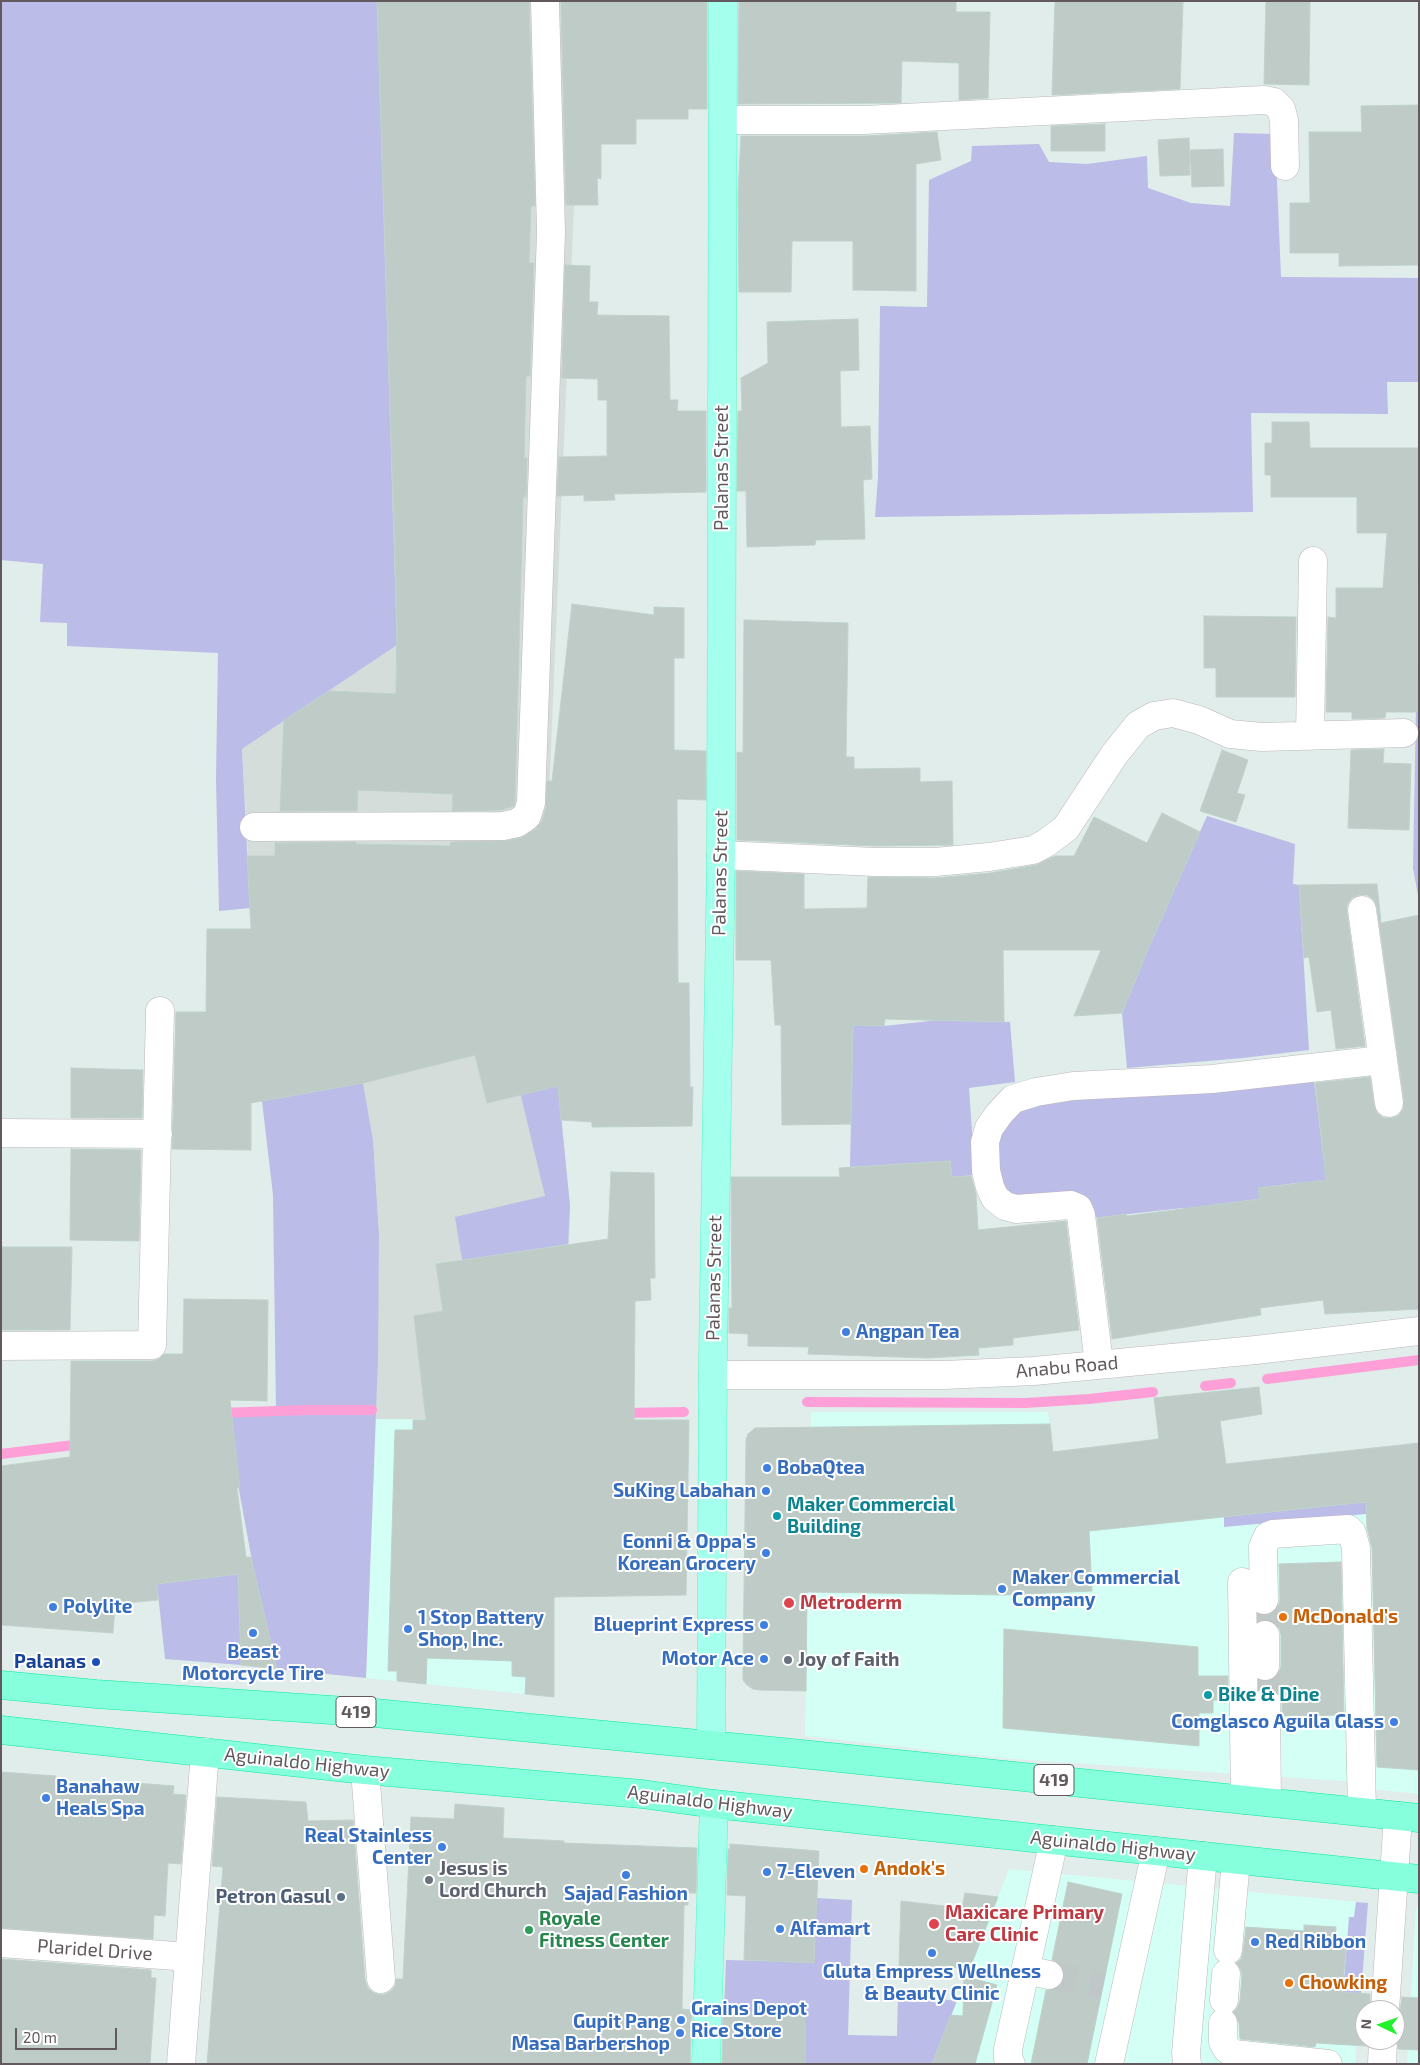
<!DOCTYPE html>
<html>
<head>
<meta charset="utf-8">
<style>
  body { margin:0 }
  #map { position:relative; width:1420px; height:2065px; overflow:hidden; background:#e0edea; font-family:"Exo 2",sans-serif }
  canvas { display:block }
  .frame { position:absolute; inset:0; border:2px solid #62595e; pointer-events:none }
  .north { position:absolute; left:1355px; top:2000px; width:50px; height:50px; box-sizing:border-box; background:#fff; border:1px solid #c0bdbf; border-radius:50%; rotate:273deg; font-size:14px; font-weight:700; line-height:20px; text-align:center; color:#62595e }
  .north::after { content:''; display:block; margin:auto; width:18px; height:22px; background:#21f22b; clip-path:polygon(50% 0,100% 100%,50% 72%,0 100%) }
  .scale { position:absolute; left:15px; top:2028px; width:102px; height:22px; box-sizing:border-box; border:2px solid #62595e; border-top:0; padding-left:6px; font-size:15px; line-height:18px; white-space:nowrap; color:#62595e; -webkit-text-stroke:4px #fff; paint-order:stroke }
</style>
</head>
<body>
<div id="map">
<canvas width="1420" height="2065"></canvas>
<div class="frame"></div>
<div class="north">N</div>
<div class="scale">20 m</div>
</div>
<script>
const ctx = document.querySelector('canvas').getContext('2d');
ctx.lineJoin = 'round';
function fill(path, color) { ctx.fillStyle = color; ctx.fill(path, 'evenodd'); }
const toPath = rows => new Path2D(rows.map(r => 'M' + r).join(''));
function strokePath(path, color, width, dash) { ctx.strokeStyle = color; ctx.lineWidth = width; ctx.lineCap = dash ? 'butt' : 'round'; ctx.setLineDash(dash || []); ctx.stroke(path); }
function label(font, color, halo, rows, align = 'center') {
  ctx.font = font + ' "Exo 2",sans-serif'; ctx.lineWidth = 4; ctx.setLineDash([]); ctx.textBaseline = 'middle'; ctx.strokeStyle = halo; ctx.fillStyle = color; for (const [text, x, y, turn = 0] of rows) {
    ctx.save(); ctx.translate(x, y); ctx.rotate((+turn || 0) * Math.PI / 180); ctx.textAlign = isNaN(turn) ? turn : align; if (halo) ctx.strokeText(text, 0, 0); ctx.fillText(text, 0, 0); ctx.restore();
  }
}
fill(toPath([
  [811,1412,1048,1412,1055,1468,1419,1498,1419,1794,1371,1789,1371,1783,1001,1758,805,1736],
  [376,1419,512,1420,554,1597,554,1697,366,1678],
  [1009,1869,1368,1903,1355,2064,932,2064],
  [1416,1907,1419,1908,1419,2064,1407,2064]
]), '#d4fff4');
fill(toPath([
  [377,1,563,1,574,205,549,795,553,1035,570,1206,567,1329,512,1420,376,1419,379,1235,373,1140,363,1084,262,1101,242,749,397,645]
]), '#d5dddb');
fill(toPath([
  [1,1,377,1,397,645,242,749,250,908,219,911,216,779,218,653,67,646,67,623,40,622,43,564,1,560],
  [1234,133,1275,134,1281,277,1419,278,1419,382,1387,382,1388,414,1251,413,1253,512,875,517,878,477,880,306,927,307,929,180,971,161,972,146,1039,144,1049,162,1087,164,1147,156,1148,188,1191,203,1230,206],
  [1419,549,1419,901,1413,868],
  [1207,816,1295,844,1293,884,1299,885,1309,1050,1243,1058,1127,1068,1122,1013,1148,949],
  [939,1020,1010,1022,1015,1082,969,1088,975,1175,952,1177,950,1161,850,1167,853,1025,884,1026],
  [553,1035,570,1206,568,1244,462,1260,455,1217,545,1196,509,1046],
  [1314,1081,1324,1162,1342,1197,1296,1183,1259,1188,1260,1199,1229,1203,1231,1217,1186,1224,1183,1208,1093,1218,1006,1193,998,1165,998,1138,1020,1107,1082,1099],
  [363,1083,373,1140,379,1235,378,1359,366,1678,277,1669,254,1572,225,1413,276,1410,273,1195,262,1101],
  [1366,1502,1366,1514,1224,1527,1224,1517],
  [238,1574,241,1665,165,1659,157,1584],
  [816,1898,852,1900,848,2035,897,2036,898,1994,957,2001,932,2064,805,2064,805,2013,724,2012,726,1960,814,1962],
  [1356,1902,1368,1903,1361,1994,1343,1992,1349,1917,1354,1917]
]), '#bbbce7');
strokePath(toPath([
  [1267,1379,1419,1360],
  [1205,1386,1231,1383],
  [807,1402,1025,1403,1089,1399,1153,1392],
  [219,1413,307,1410,372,1410],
  [622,1413,684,1412],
  [1,1454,82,1444]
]), '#ff9fd8', 10);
const building = toPath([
  [377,1,529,1,535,206,531,206,529,263,534,263,530,376,526,376,524,458,527,458,526,497,523,497,515,800,514,806,501,810,452,811,453,794,358,790,357,811,280,811,284,720,329,691,396,694,397,626,377,1],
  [561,1,707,1,707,109,688,109,688,119,636,119,636,144,601,144,601,179,597,178,598,205,566,205,561,1],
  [739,1,956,1,956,12,990,12,988,98,959,100,959,63,902,61,901,103,738,104,739,1],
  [1055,1,1183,1,1180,89,1052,95,1055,1],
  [1266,1,1310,1,1309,85,1264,84,1266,1],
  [1419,105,1419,265,1339,266,1339,253,1290,253,1290,203,1310,203,1309,132,1362,132,1361,106,1419,105],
  [1105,124,1105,151,1051,151,1051,126,1105,124],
  [937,132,941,160,916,164,916,291,853,290,853,241,792,241,791,292,739,292,738,195,741,136,865,136,937,132],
  [1189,138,1190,175,1160,176,1158,140,1189,138],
  [1223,149,1224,186,1192,187,1190,150,1223,149],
  [565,265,590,266,589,302,598,302,597,315,669,316,670,400,678,400,677,411,706,411,706,492,614,494,615,500,584,501,584,495,557,496,559,457,607,456,607,400,598,400,598,379,562,378,565,265],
  [858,319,859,370,840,371,841,427,870,426,872,479,863,480,865,539,816,540,815,545,747,547,746,491,737,491,738,411,742,411,741,378,768,363,767,322,858,319],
  [1272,422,1309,422,1310,448,1419,448,1417,712,1386,712,1385,718,1352,719,1352,712,1326,712,1328,617,1336,618,1336,588,1383,588,1387,533,1357,533,1357,497,1271,497,1271,475,1265,475,1265,443,1272,443,1272,422],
  [572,604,654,615,654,607,684,608,684,658,674,658,674,750,706,751,706,800,677,799,678,983,689,983,690,1087,693,1087,692,1126,592,1127,592,1122,561,1120,558,1086,487,1103,475,1055,363,1083,251,1103,251,1150,172,1149,176,1012,206,1012,207,929,251,929,247,856,275,856,275,843,356,842,356,844,450,846,451,842,506,841,521,838,536,829,542,821,546,808,547,781,552,781,572,604],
  [1204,616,1296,617,1295,697,1216,697,1216,668,1204,668,1204,616],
  [744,620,848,623,846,757,854,757,854,769,920,768,920,782,952,781,953,845,875,846,737,840,737,752,743,753,744,620],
  [1384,749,1383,763,1411,764,1409,830,1348,828,1351,750,1384,749],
  [1222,750,1248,760,1237,793,1245,795,1236,822,1200,811,1222,750],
  [1162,813,1200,832,1148,949,1122,1013,1074,1016,1101,950,1003,950,1004,1022,885,1019,884,1026,853,1025,851,1124,782,1125,781,1025,775,1025,771,960,736,960,736,871,804,874,804,909,867,908,868,877,935,878,990,873,1036,865,1055,856,1074,856,1094,817,1147,843,1162,813],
  [1377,884,1381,923,1419,915,1419,1309,1325,1314,1323,1300,1260,1308,1261,1315,1112,1339,1097,1218,1126,1214,1127,1216,1260,1199,1258,1188,1326,1180,1315,1083,1370,1077,1374,1105,1377,1113,1384,1118,1392,1118,1399,1115,1403,1109,1404,1101,1377,908,1374,900,1367,895,1359,895,1352,898,1347,905,1347,912,1365,1046,1336,1049,1331,1010,1317,1012,1309,957,1304,958,1299,885,1377,884],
  [71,1068,143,1070,142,1118,71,1118,71,1068],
  [71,1149,141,1150,139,1241,70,1240,71,1149],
  [950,1161,952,1177,971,1176,976,1194,978,1230,1066,1221,1079,1330,1013,1338,1013,1345,978,1348,979,1355,928,1358,808,1354,809,1347,748,1346,748,1334,729,1333,729,1308,732,1308,731,1177,840,1177,839,1168,950,1161],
  [611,1172,654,1173,655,1278,650,1278,651,1300,635,1301,634,1420,689,1420,686,1595,554,1597,554,1697,525,1694,526,1677,512,1676,512,1661,427,1658,426,1684,397,1681,397,1671,388,1671,395,1430,413,1430,413,1420,426,1420,414,1316,443,1311,436,1264,608,1239,611,1172],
  [1,1247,72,1247,70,1330,1,1330,1,1247],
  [184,1299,268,1300,267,1401,230,1400,240,1487,237,1488,246,1557,251,1557,277,1669,241,1665,238,1574,157,1584,158,1600,115,1604,113,1633,1,1625,1,1466,70,1457,71,1361,152,1361,159,1359,164,1354,183,1354,184,1299],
  [1259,1387,1262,1414,1220,1421,1226,1464,1419,1443,1419,1770,1377,1767,1372,1548,1367,1528,1366,1502,1089,1531,1092,1591,1004,1595,807,1592,806,1691,760,1690,753,1689,747,1685,743,1680,743,1665,746,1440,748,1434,755,1428,1050,1424,1053,1452,1159,1439,1154,1398,1259,1387],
  [1341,1562,1344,1715,1282,1716,1282,1703,1279,1695,1273,1689,1266,1687,1259,1689,1259,1680,1265,1682,1272,1680,1279,1673,1281,1666,1281,1635,1279,1628,1273,1622,1265,1619,1258,1621,1258,1614,1265,1616,1272,1614,1278,1607,1280,1600,1279,1564,1341,1562],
  [1004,1629,1198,1647,1198,1676,1228,1676,1228,1701,1213,1700,1213,1713,1199,1713,1199,1746,1003,1728,1004,1629],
  [1,1772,56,1776,56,1782,135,1788,136,1783,174,1786,173,1794,186,1795,181,1864,168,1863,165,1916,154,1915,153,1939,1,1928,1,1772],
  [217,1797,306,1802,308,1821,353,1820,365,1980,368,1988,374,1993,382,1995,390,1992,395,1986,396,1979,403,1979,411,1817,454,1819,455,1804,504,1808,503,1838,564,1841,564,1843,697,1848,696,1893,688,1893,688,1905,684,1905,682,2009,692,2010,690,2064,207,2064,223,1867,212,1866,217,1797],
  [730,1844,819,1851,814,1963,744,1960,746,1896,727,1895,728,1849,730,1849,730,1844],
  [1068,1882,1122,1894,1087,2064,1031,2064,1046,1990,1053,1990,1060,1986,1064,1978,1064,1971,1060,1964,1052,1960,1068,1882],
  [965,1893,998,1897,970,1968,899,1966,901,1901,962,1908,965,1893],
  [1304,1925,1336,1927,1335,1938,1347,1939,1342,1992,1370,1994,1370,2010,1365,2010,1365,2040,1367,2040,1367,2046,1316,2043,1315,2047,1240,2039,1239,2023,1233,2012,1237,2008,1240,2001,1242,1975,1240,1968,1236,1963,1241,1959,1243,1952,1246,1927,1304,1931,1304,1925],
  [1,1959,151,1970,151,1978,156,1978,150,2064,1,2064,1,1959],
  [964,1976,997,1985,975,2064,932,2064,951,2015,963,2016,964,1976],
  [1402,1997,1419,1998,1419,2050,1398,2049,1395,2021,1400,2012,1402,1997],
  [723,2012,805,2013,805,2064,722,2064,723,2012]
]);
fill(building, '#bfcbc6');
strokePath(building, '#bed2cb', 1);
strokePath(toPath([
  [1264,1600,1265,1635],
  [1265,1666,1266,1703],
  [1049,1975,1103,1986]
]), '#c0c8c7', 28, [28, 14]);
const minor = toPath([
  [723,120,864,120,1264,100,1274,102,1281,109,1284,120,1285,166],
  [1310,736,1313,561],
  [254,827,503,826,517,823,527,816,531,803,551,232,545,1],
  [721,855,875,862,935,862,989,857,1033,850,1046,843,1066,828,1114,755,1138,725,1154,716,1173,713,1199,720,1230,734,1262,737,1404,733],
  [1362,910,1389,1103],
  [1,1133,158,1134],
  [1,1346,152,1345,160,1011],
  [1099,1364,1081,1215,1078,1208,1071,1205,1016,1209,1005,1206,995,1198,990,1187,986,1171,985,1142,989,1128,999,1114,1013,1099,1036,1092,1073,1086,1212,1079,1382,1060],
  [713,1375,944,1375,1034,1371,1256,1350,1419,1331],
  [1242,1582,1245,1800],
  [1264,1600,1263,1547,1268,1536,1273,1534,1348,1529,1352,1533,1356,1548,1362,1812],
  [1265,1635,1265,1666],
  [1266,1703,1267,1802],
  [365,1770,381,1979],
  [1,1943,189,1957],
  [1228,1950,1236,1860],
  [1026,1970,1049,1975],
  [1224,2000,1226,1974],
  [1385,2010,1398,1816],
  [1223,2023,1223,2042,1227,2049,1234,2054,1328,2064],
  [181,2064,205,1752],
  [1011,2064,1008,2059,1008,2049,1054,1840],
  [1109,2064,1156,1851],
  [1187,2064,1186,2053,1203,1856],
  [1382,2064,1383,2040]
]);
const major = toPath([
  [711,1745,713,1355,721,855,723,1],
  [706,2064,714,1804]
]);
const highway = toPath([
  [1,1685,96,1694,375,1713,782,1752,1419,1818],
  [1,1730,365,1770,642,1794,714,1804,1419,1879]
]);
strokePath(minor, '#beb6b9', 29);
strokePath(major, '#4ef9c3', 29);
strokePath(highway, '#00ee9c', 29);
strokePath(minor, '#fff', 28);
strokePath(major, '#a4ffed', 28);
strokePath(highway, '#86ffdc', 28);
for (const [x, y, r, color] of [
  [846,1332,5,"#3f7fe0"],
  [767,1468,5,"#3f7fe0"],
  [766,1491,5,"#3f7fe0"],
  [777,1516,5,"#0f9aa8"],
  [766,1553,5,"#3f7fe0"],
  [1002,1589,5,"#3f7fe0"],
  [789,1603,6,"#e0444e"],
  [53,1607,5,"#3f7fe0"],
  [1283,1617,5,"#e8710a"],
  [764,1625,5,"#3f7fe0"],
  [408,1629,5,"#3f7fe0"],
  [253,1633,5,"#3f7fe0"],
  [764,1659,5,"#3f7fe0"],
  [788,1660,5,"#6b7280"],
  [96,1662,5,"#1a4fb4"],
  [1208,1695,5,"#0f9aa8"],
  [1394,1722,5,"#3f7fe0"],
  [46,1798,5,"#3f7fe0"],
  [442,1847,5,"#3f7fe0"],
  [864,1869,5,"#e8710a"],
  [767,1872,5,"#3f7fe0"],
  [626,1875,5,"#3f7fe0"],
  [429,1880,5,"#6b7280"],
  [341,1897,5,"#5c6f8a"],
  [934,1924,6,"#e0444e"],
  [780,1929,5,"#3f7fe0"],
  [529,1930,5,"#2e9e5b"],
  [1255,1942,5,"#3f7fe0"],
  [932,1953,5,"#3f7fe0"],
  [1289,1983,5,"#e8710a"],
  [681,2020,5,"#3f7fe0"],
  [680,2033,5,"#3f7fe0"]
]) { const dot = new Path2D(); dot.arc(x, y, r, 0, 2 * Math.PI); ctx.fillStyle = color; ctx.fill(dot); strokePath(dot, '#fff', 2); }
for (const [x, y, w] of [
  [356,1712,40],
  [1054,1780,40]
]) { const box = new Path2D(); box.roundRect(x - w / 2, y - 15.5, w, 31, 4); ctx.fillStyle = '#fff'; ctx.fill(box); strokePath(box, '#62595e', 1); }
label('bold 18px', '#62595e', null, [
  ["419",356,1712],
  ["419",1054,1780]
]);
label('19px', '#62595e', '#fff', [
  ["Palanas Street",722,468,-90],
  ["Palanas Street",720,873,-89],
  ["Palanas Street",714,1278,-89],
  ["Anabu Road",1067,1367,-5],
  ["Aguinaldo Highway",307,1763,6],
  ["Aguinaldo Highway",710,1802,7],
  ["Aguinaldo Highway",1113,1846,6],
  ["Plaridel Drive",95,1950,4]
]);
label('bold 19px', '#366cbe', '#fff', [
  ["Angpan Tea",856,1332],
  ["BobaQtea",777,1468],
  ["SuKing Labahan",756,1491,"right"],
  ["Eonni & Oppa's",756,1542,"right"],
  ["Korean Grocery",756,1564,"right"],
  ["Maker Commercial",1012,1578],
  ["Company",1012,1600],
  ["Polylite",63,1607],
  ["1 Stop Battery",418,1618],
  ["Shop, Inc.",418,1640],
  ["Blueprint Express",754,1625,"right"],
  ["Beast",253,1652,"center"],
  ["Motorcycle Tire",253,1674,"center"],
  ["Motor Ace",754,1659,"right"],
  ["Comglasco Aguila Glass",1384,1722,"right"],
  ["Banahaw",56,1787],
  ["Heals Spa",56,1809],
  ["Real Stainless",432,1836,"right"],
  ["Center",432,1858,"right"],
  ["7-Eleven",777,1872],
  ["Sajad Fashion",626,1894,"center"],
  ["Alfamart",790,1929],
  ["Red Ribbon",1265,1942],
  ["Gluta Empress Wellness",932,1972,"center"],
  ["& Beauty Clinic",932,1994,"center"],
  ["Grains Depot",691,2009],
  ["Rice Store",691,2031],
  ["Gupit Pang",670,2022,"right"],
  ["Masa Barbershop",670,2044,"right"]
], 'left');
label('bold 19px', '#0d838f', '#fff', [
  ["Maker Commercial",787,1505],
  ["Building",787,1527],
  ["Bike & Dine",1218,1695]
], 'left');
label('bold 19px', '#be3a42', '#fff', [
  ["Metroderm",800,1603],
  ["Maxicare Primary",945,1913],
  ["Care Clinic",945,1935]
], 'left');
label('bold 19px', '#c56008', '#fff', [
  ["McDonald's",1293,1617],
  ["Andok's",874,1869],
  ["Chowking",1299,1983]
], 'left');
label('bold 19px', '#5b616d', '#fff', [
  ["Joy of Faith",798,1660],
  ["Jesus is",439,1869],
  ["Lord Church",439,1891]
], 'left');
label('bold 19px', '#164399', '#fff', [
  ["Palanas",86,1662]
], 'right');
label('bold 19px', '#4e5e75', '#fff', [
  ["Petron Gasul",331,1897]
], 'right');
label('bold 19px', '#27864d', '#fff', [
  ["Royale",539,1919],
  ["Fitness Center",539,1941]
], 'left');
</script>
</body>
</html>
